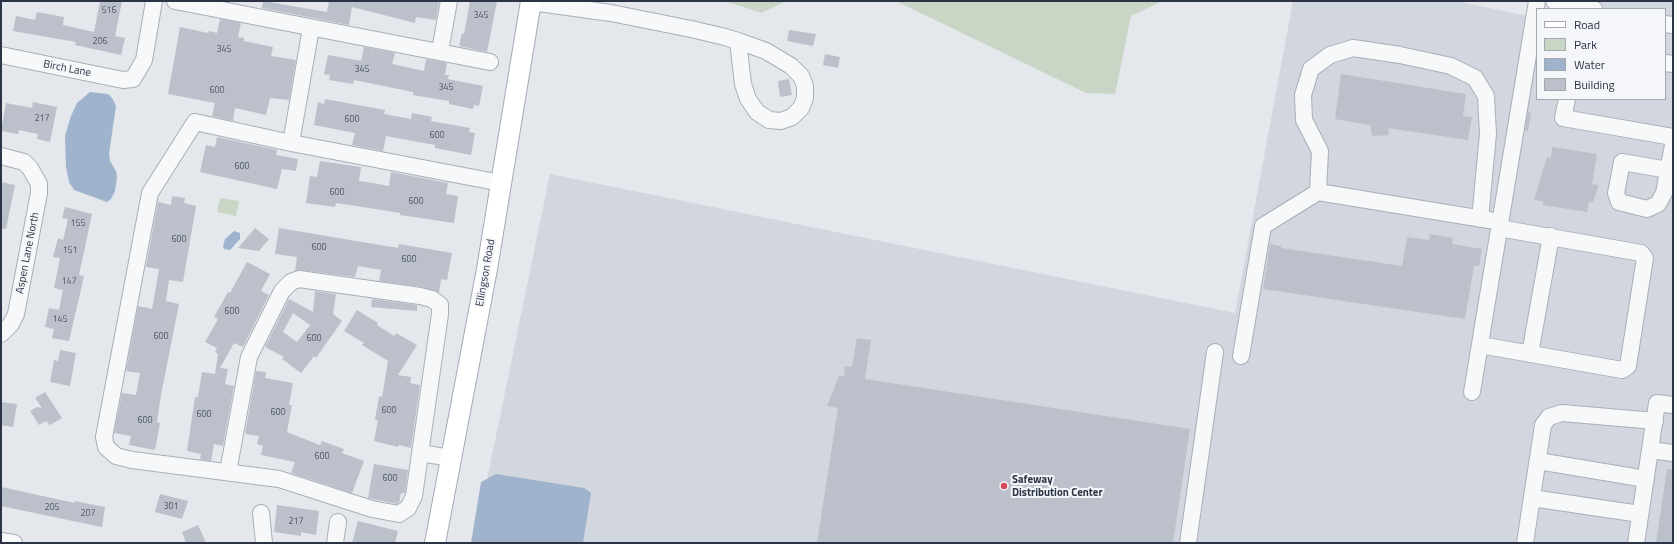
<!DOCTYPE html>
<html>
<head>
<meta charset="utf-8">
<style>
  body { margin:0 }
  #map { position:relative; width:1674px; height:544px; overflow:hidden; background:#e4e7ec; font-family:"Titillium Web",sans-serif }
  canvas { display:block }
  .frame { position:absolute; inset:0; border:2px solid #2b3445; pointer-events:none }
  .legend { position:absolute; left:1536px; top:8px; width:130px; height:92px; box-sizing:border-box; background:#f4f6f9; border:1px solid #a4a8b1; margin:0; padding:5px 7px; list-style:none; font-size:12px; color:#2b3445 }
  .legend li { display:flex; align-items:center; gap:8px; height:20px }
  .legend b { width:20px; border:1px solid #a4a8b1 }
</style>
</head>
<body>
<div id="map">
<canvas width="1674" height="544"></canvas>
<div class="frame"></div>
<ul class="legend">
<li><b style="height:5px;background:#fff"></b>Road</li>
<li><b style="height:11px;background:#c9d6c5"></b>Park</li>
<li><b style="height:11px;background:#9fb4cc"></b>Water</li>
<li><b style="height:11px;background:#bbc0ca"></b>Building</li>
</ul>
</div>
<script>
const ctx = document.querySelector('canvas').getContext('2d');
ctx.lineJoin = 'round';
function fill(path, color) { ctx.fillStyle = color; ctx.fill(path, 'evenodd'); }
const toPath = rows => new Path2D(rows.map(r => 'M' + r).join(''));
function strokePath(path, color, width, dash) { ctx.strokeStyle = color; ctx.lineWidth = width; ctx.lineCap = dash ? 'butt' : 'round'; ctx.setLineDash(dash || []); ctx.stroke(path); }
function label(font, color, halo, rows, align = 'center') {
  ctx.font = font + ' "Titillium Web",sans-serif'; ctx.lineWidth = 4; ctx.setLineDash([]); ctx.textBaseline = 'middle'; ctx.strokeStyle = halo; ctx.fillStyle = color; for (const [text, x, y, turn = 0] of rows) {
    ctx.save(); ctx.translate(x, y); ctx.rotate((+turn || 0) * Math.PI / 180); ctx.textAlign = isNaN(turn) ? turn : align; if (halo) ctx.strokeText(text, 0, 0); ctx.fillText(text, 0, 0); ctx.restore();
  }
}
fill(toPath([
  [1293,1,1455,1,1537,18,1537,99,1665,99,1665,9,1566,9,1567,1,1673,1,1673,543,474,543,550,174,1235,313]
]), '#d2d6de');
fill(toPath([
  [725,1,786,1,761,13],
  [872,1,1162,1,1131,16,1115,94,1086,93,898,2],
  [220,198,239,201,236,216,217,212]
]), '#c9d6c5');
fill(toPath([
  [90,92,108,94,112,98,116,106,109,154,110,161,116,171,117,178,115,191,111,199,107,202,74,190,69,182,66,167,65,136,71,116,77,103],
  [234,231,240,233,240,239,230,250,224,249,223,246,225,239],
  [496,474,584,488,591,493,583,543,471,543,481,482]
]), '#9fb4cc');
fill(toPath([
  [100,1,122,1,115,36,125,38,121,55,75,45,76,42,13,31,16,16,35,20,37,12,64,17,63,25,94,32],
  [263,1,327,12,329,1,439,1,436,20,416,17,415,23,352,7,349,25,262,8],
  [470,1,497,1,487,52,459,46,462,33,464,34],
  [220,19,241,23,238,37,244,38,244,41,273,47,271,56,296,60,289,100,270,98,266,115,235,108,233,121,212,116,215,103,168,94,180,27,208,33,209,31,217,33],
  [789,30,816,34,813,46,787,41],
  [364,47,395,53,392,64,424,71,426,59,447,63,445,75,449,75,448,79,483,86,479,106,474,105,473,109,449,104,449,101,413,95,413,92,354,80,353,84,329,80,330,75,324,74,328,55,361,61],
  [825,54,840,57,838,68,823,65],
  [1341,74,1466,94,1463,116,1472,117,1468,140,1388,128,1389,135,1372,136,1370,125,1335,119],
  [789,79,792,95,780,97,778,81],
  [325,99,385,110,384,114,411,119,412,113,432,117,431,121,470,128,469,132,475,133,471,155,435,148,435,145,386,136,383,151,352,145,355,133,314,125,318,102,324,104],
  [33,102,57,107,50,142,37,139,38,134,19,130,18,134,1,131,6,103,32,108],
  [1528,112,1531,113,1528,131,1525,131],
  [217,137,277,150,276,155,298,159,296,171,282,169,277,189,200,172,206,145,215,147],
  [1552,147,1597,154,1592,184,1599,185,1593,202,1589,202,1587,212,1543,205,1543,201,1534,200,1547,157,1551,158],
  [320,161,361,167,359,181,367,182,389,186,391,172,448,183,446,194,458,196,454,223,400,215,400,213,363,207,336,203,335,207,306,203,310,176,317,177],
  [1,182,15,185,6,229,1,229],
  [172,196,185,198,184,203,196,206,183,282,169,280,166,301,179,304,161,395,157,422,160,423,155,450,129,445,131,436,114,433,122,393,136,395,140,373,126,371,138,306,152,309,155,293,159,269,146,267,158,202,171,205],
  [65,207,92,214,79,275,84,276,69,341,52,338,54,329,45,327,49,308,59,310,63,290,54,288,60,258,53,257,58,238,63,240,68,219,62,218],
  [255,228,269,239,259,251,238,248],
  [279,228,398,248,399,244,452,253,447,280,441,279,439,293,422,287,379,281,381,270,358,266,355,277,300,270,295,271,297,257,275,254],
  [1430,234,1453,238,1452,244,1482,249,1479,266,1474,266,1465,319,1263,289,1270,244,1281,246,1281,248,1402,266,1407,237,1429,240],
  [247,262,270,274,261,291,269,295,243,347,234,343,220,368,228,369,225,384,234,386,223,446,214,444,211,461,200,459,201,454,187,451,195,397,198,397,202,372,215,374,218,354,215,352,217,348,205,342,218,319,214,317,228,292,230,293],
  [315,291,336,294,333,314,342,321,316,358,314,356,301,373,282,359,284,357,265,347,289,299,313,312],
  [293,313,310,325,297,342,283,332],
  [372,299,417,305,417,311,371,307],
  [357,310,378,323,377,325,394,336,396,333,417,345,398,375,411,377,410,383,420,385,411,448,399,445,398,447,374,441,378,420,375,420,379,396,382,397,388,361,362,345,364,343,344,331],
  [857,338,871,340,865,379,1190,429,1173,543,817,543,838,408,827,406,839,376,844,376,845,366,852,367],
  [60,350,76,353,70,386,50,382,54,360,58,361],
  [256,371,266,372,265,378,293,383,289,405,292,405,287,432,320,445,322,441,344,449,342,453,364,461,352,493,291,473,295,462,261,455,263,446,257,444,259,436,245,434],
  [45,392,62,418,50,425,46,421,39,425,30,411,37,407,42,408,35,398],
  [1,402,17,404,13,427,1,425],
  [374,464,408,470,405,493,401,493,399,503,397,504,368,498],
  [1667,469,1673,469,1673,543,1656,543],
  [1,487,75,503,75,501,105,507,102,527,1,506],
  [160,494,188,501,182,519,155,512],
  [277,505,319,511,316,535,301,532,301,536,274,532],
  [358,521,398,531,395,543,352,543],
  [198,525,206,543,186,543,182,532]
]), '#bbc0ca');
const minor = toPath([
  [175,1,490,62],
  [1554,1,1594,9],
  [531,2,611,13,691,29,725,37,738,41,766,51,791,66,801,76,805,86,805,98,801,108,792,117,781,121,769,120,757,112,748,99,743,84,738,41],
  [1665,24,1673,25],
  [440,51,449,1],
  [1,55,123,80,133,79,144,60,154,1],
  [1665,63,1673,64],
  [1567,99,1563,118,1673,137],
  [291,143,311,28],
  [1,156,24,162,30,168,39,184,39,193,16,314,11,324,1,334],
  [1668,170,1622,162,1616,193,1619,202,1647,209,1658,204,1664,193,1673,145],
  [1318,192,1320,151,1304,120,1303,95,1311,69,1330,55,1353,48,1400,55,1451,66,1475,78,1486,96,1488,134,1480,219],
  [1480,345,1622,370,1628,366,1645,258,1641,253,1499,228],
  [1530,354,1551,236],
  [1241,356,1263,226,1318,192,1489,220],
  [1472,392,1537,1],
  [1650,450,1673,453],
  [420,453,451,458],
  [1538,461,1646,479],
  [228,472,249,357,282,291,291,282,299,279,420,296,432,299,440,305,440,314,414,496,408,508,399,514,372,509,279,479,132,460,116,456,106,447,104,437,150,193,195,122,291,143,501,183],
  [1532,498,1640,514],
  [261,513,264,543],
  [1,541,14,543],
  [335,543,338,522],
  [1188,543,1215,352],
  [1525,543,1543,425,1549,417,1562,413,1655,421],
  [1636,543,1657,403,1673,405]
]);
const major = toPath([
  [435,543,487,269,531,1]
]);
strokePath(minor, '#a9aeb7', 18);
strokePath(major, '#a3abb8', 22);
strokePath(minor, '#f7f8fa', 16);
strokePath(major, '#fff', 20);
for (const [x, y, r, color] of [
  [1004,486,4,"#d1495b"]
]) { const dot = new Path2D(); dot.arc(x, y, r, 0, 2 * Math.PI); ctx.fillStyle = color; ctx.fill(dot); strokePath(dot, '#f4f6f9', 1.5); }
label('9px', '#4f5766', null, [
  ["516",109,11],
  ["345",481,16],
  ["206",100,42],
  ["345",224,50],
  ["345",362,70],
  ["345",446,88],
  ["600",217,91],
  ["217",42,119],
  ["600",352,120],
  ["600",437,136],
  ["600",242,167],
  ["600",337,193],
  ["600",416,202],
  ["155",78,224],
  ["600",179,240],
  ["600",319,248],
  ["151",70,251],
  ["600",409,260],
  ["147",69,282],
  ["600",232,312],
  ["145",60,320],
  ["600",161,337],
  ["600",314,339],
  ["600",389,411],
  ["600",278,413],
  ["600",204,415],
  ["600",145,421],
  ["600",322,457],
  ["600",390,479],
  ["301",171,507],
  ["205",52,508],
  ["207",88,514],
  ["217",296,522]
]);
label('11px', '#2b3445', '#f4f6f9', [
  ["Birch Lane",67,69,11],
  ["Aspen Lane North",28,253,-79],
  ["Ellingson Road",486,273,-80]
]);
label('bold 11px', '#2b3445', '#f4f6f9', [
  ["Safeway",1012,480],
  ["Distribution Center",1012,493]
], 'left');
</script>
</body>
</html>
